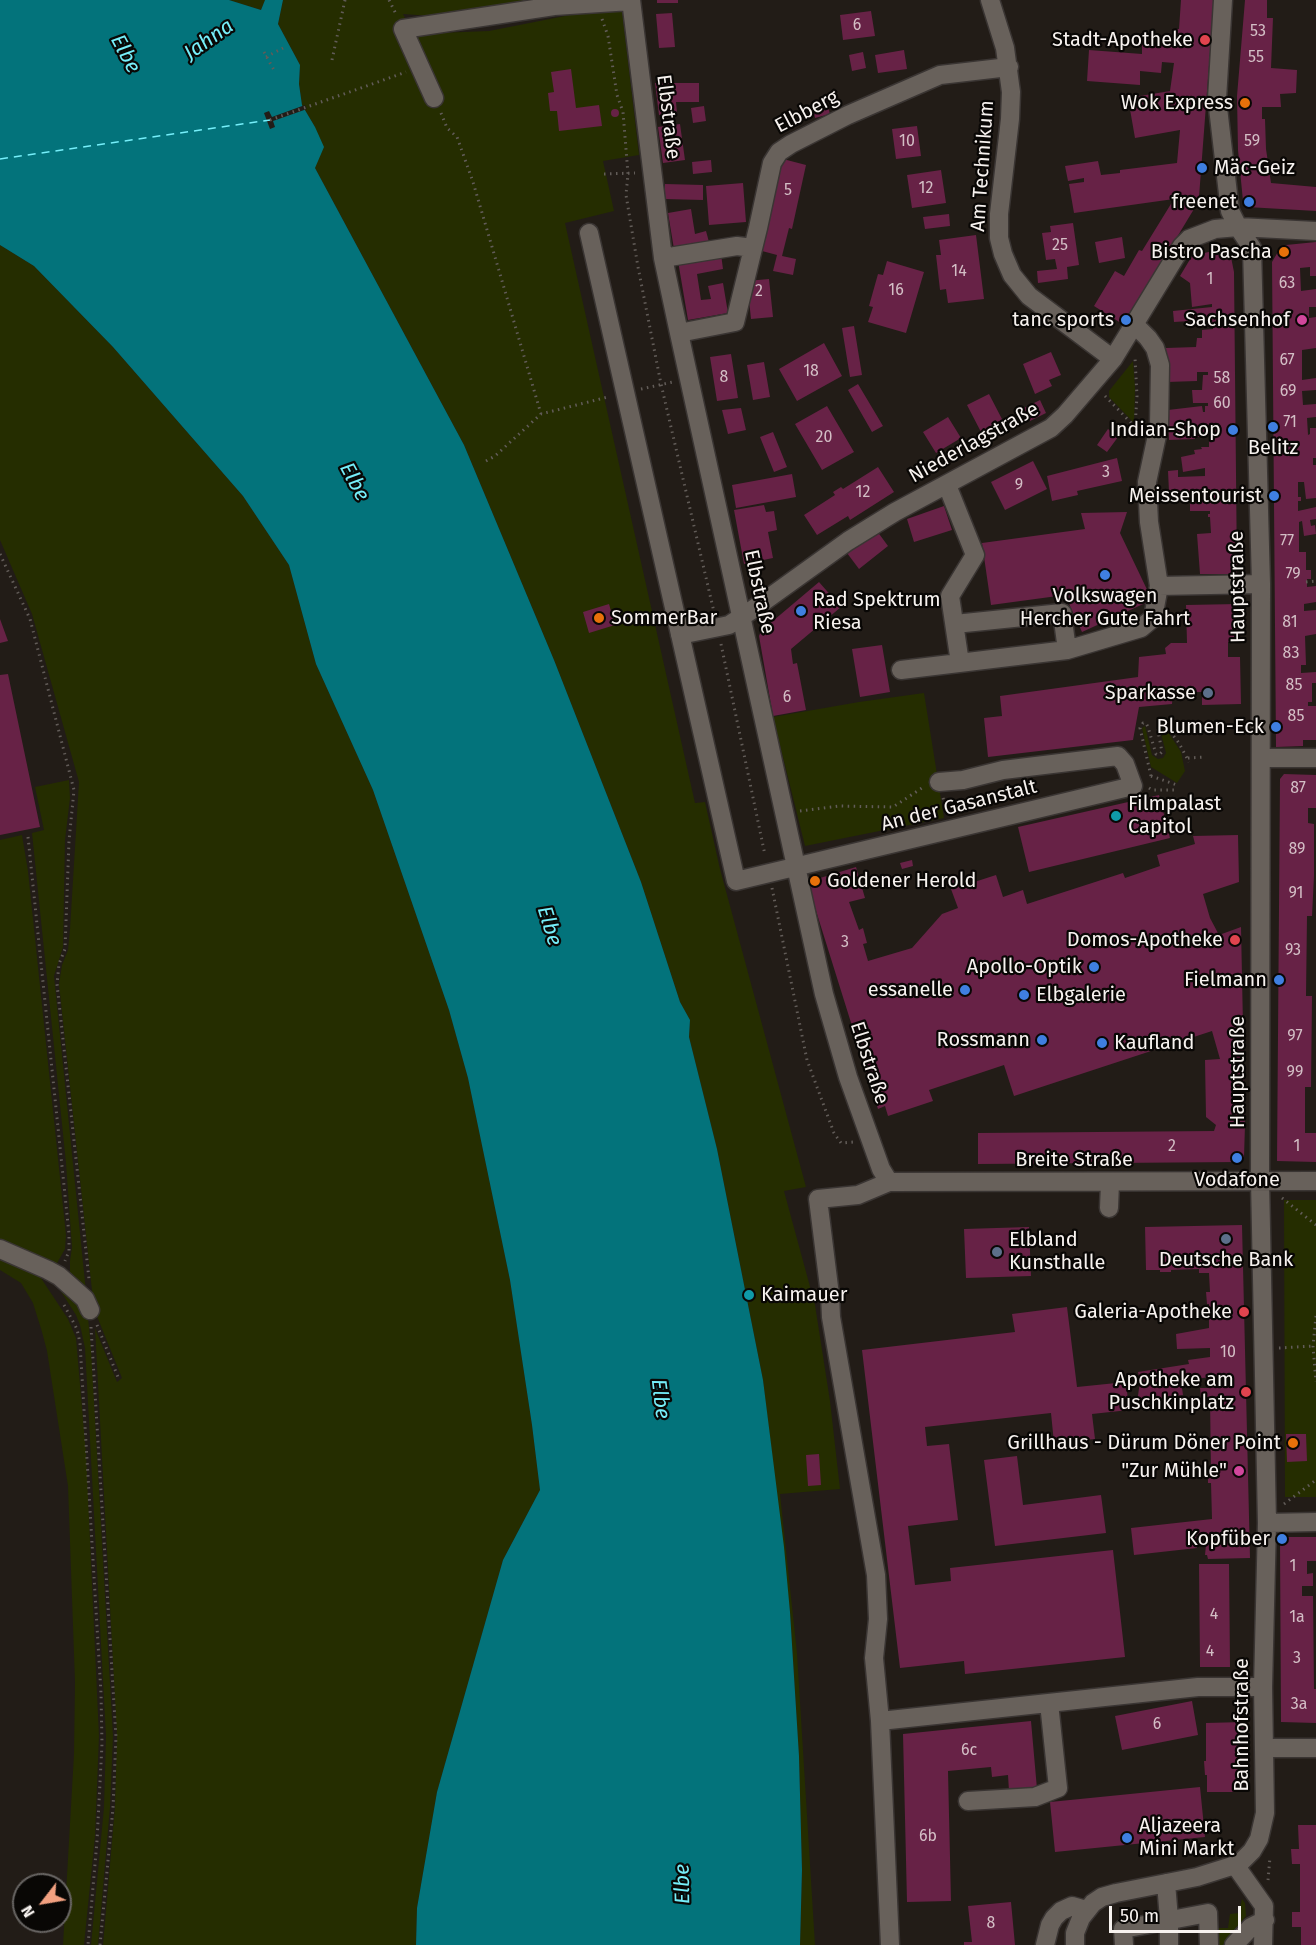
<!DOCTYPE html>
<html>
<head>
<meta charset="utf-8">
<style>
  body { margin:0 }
  #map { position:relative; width:1316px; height:1945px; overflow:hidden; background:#221c17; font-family:"Fira Sans",sans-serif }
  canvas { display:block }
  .north { position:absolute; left:12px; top:1873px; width:60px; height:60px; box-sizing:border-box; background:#090705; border:2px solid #686563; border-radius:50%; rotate:239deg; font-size:16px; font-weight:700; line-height:24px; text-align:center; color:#f7f2ef }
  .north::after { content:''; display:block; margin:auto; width:21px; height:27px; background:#f2a080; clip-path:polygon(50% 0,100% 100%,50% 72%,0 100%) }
  .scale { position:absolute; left:1109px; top:1906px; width:132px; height:27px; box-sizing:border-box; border:3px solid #f7f2ef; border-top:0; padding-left:8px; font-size:18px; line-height:21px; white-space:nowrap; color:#f7f2ef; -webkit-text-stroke:4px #090705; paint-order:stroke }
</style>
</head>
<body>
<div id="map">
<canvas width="1316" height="1945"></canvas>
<div class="north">N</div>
<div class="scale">50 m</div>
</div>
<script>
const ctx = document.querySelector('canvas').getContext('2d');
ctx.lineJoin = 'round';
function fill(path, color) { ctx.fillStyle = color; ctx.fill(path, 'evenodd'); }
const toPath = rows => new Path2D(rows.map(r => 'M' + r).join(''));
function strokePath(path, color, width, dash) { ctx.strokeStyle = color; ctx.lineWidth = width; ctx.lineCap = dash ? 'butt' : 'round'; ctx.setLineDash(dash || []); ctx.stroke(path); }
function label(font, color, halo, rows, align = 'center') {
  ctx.font = font + ' "Fira Sans",sans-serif'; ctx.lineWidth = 4.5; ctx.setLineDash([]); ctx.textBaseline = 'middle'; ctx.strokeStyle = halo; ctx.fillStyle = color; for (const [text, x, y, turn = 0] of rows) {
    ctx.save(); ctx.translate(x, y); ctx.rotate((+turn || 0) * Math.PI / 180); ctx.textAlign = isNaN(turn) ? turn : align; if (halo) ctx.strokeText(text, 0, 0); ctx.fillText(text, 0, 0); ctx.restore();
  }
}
fill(toPath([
  [229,0,265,0,261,10],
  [283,0,554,0,432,16,403,14,413,34,489,31,570,15,622,11,639,155,603,161,614,211,565,223,695,803,705,802,720,869,806,1187,784,1191,815,1305,830,1401,840,1489,780,1494,797,1653,815,1945,800,1945,802,1870,799,1756,790,1612,763,1380,717,1149,689,1037,690,1020,680,1002,641,882,554,660,464,445,315,168,315,127,302,105,299,84,300,65,278,24],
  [0,245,34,266,113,347,243,496,289,565,316,664,373,790,449,1010,468,1078,510,1280,532,1425,540,1490,503,1560,437,1792,417,1908,416,1945,103,1945,115,1807,117,1736,95,1328,117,1382,122,1378,94,1309,59,984,62,965,68,950,70,929,79,782,32,614,0,540],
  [1133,361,1135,388,1134,423,1109,397,1109,391],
  [924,693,944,818,805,846,773,717,859,702],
  [1163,724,1181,752,1185,771,1177,783,1151,767,1142,728,1145,726,1152,755,1158,759,1163,758,1166,753,1159,726],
  [69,780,70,798,65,840,63,947,54,976,86,1292,70,1278,70,1261,72,1247,66,1163,32,833,44,830,35,787],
  [22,835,28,871,66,1235,65,1249,56,1265,0,1244,0,840],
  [1284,1200,1316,1200,1316,1497,1285,1497],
  [0,1255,37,1272,68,1319,76,1338,86,1454,99,1736,95,1836,84,1945,63,1945,74,1754,75,1682,68,1486,47,1351,42,1332,33,1303,21,1283,0,1270],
  [51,1276,87,1307,91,1349,113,1736,110,1807,98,1945,91,1945,104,1807,106,1736,85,1348,80,1325,76,1315],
  [1242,1899,1245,1903,1246,1916,1223,1945,1216,1945,1217,1928,1228,1928,1230,1914,1239,1913]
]), '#252d00');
fill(toPath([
  [0,0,229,0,261,10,265,0,283,0,278,24,300,65,299,84,302,105,315,127,324,147,315,168,464,445,554,660,641,882,680,1002,690,1020,689,1037,717,1149,763,1380,784,1547,790,1612,799,1756,802,1870,800,1945,416,1945,417,1908,437,1792,503,1560,540,1490,532,1425,510,1280,468,1078,449,1010,373,790,316,664,289,565,243,496,113,347,34,266,0,245]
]), '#03737b');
fill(toPath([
  [305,105,307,109,273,121,275,127,270,129,264,113,269,111,272,117]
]), '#221c17');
strokePath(toPath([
  [0,159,270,120]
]), '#76effa', 1.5, [8, 6]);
fill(toPath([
  [657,0,678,0,678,3,657,3],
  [1181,0,1214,0,1199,197,1197,204,1124,325,1094,306,1115,271,1124,276,1139,250,1142,251,1174,199,1074,213,1069,184,1084,182,1084,178,1068,181,1065,166,1098,161,1101,175,1120,173,1120,170,1177,163,1180,130,1135,138,1128,98,1170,91,1174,63,1162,62,1161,73,1140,71,1140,85,1087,81,1089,50,1142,54,1142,41,1175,45,1176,29,1179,29],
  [1245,0,1267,0,1267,18,1273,18,1271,68,1297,70,1296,93,1280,94,1281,107,1262,107,1262,119,1265,119,1266,149,1271,183,1316,187,1316,211,1247,207,1243,201,1238,150,1237,96],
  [871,11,875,36,843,40,840,15],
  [672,13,675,47,659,48,656,14],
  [904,50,907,69,878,73,875,55],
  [863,52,866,68,852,71,849,55],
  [571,69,576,108,599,105,602,126,559,131,557,111,550,111,548,93,554,92,551,72],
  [673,81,673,83,699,83,699,102,676,102,677,113,659,115,655,83],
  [826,99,830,114,815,118,812,102],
  [704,106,706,121,693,123,691,108],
  '611 113a4 4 0 1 1 8 0a4 4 0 1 1-8 0Z',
  [680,124,685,160,663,163,658,127],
  [917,126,921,156,896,159,892,129],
  [783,159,806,165,792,229,789,228,782,256,796,259,793,275,773,271,777,255,762,251],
  [711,160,712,172,693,174,692,162],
  [941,170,946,203,912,208,907,175],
  [743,183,746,222,709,225,706,186],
  [665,184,703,185,703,200,664,199],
  [691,209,695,234,706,231,709,242,674,249,668,213],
  [949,214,950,226,925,229,923,217],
  [1073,223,1079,265,1067,267,1068,279,1038,283,1037,271,1057,269,1055,259,1046,260,1042,233,1051,232,1050,226],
  [976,235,984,299,948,303,946,289,940,290,936,255,941,255,939,240],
  [1122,237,1125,258,1099,263,1095,242],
  [1316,242,1316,276,1310,276,1310,267,1300,268,1301,291,1316,289,1316,307,1309,307,1309,318,1316,317,1316,348,1302,350,1302,380,1316,378,1316,390,1302,391,1303,405,1316,404,1316,417,1307,418,1308,435,1310,434,1310,428,1316,428,1316,458,1313,458,1313,465,1316,465,1316,498,1306,499,1304,482,1298,482,1298,497,1301,497,1301,501,1298,501,1298,511,1316,507,1316,519,1310,520,1311,526,1315,525,1316,534,1304,536,1302,521,1299,522,1299,552,1306,552,1306,570,1311,570,1311,579,1307,579,1307,587,1316,586,1316,602,1304,604,1304,611,1316,610,1316,634,1305,636,1306,665,1301,665,1301,673,1316,672,1316,683,1312,683,1312,702,1308,702,1308,706,1316,706,1316,740,1303,740,1303,746,1276,747,1272,262,1279,250,1286,245],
  [1229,247,1234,272,1237,574,1200,574,1197,534,1211,533,1210,517,1208,517,1208,514,1210,514,1210,511,1190,511,1190,502,1177,502,1177,492,1169,492,1168,471,1178,470,1178,477,1205,476,1205,468,1183,472,1181,457,1195,454,1194,450,1202,449,1201,447,1209,447,1209,436,1195,437,1195,439,1169,440,1168,410,1202,406,1203,412,1205,412,1205,406,1208,406,1208,403,1193,403,1192,390,1202,390,1203,375,1208,375,1208,372,1197,372,1197,381,1167,382,1166,348,1196,347,1197,338,1202,338,1202,330,1213,329,1212,322,1209,321,1209,318,1212,318,1212,313,1208,314,1206,320,1174,322,1173,311,1212,307,1212,304,1192,307,1190,283,1180,276,1192,256],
  [721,254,723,269,697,274,701,300,711,299,708,286,723,283,728,313,688,320,678,261],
  [887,261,924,272,906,333,868,322,873,307,869,306,878,274,883,275],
  [769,279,773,317,751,319,747,281],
  [854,326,862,375,850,377,842,328],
  [824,343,842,376,797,401,779,369],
  [1051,352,1061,375,1049,380,1052,386,1035,394,1023,364],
  [731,354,738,398,717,401,710,357],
  [764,362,770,397,753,400,747,365],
  [858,384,883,426,872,432,848,390],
  [989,394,1003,421,981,432,967,405],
  [1040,400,1046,413,1030,421,1024,408],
  [827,406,854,452,822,470,795,424],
  [741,408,746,430,728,434,722,410],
  [948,417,961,438,936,453,923,432],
  [1108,429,1118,437,1107,452,1097,445],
  [773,432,787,467,774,472,760,437],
  [1117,458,1122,481,1077,491,1078,495,1052,501,1047,476],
  [1033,461,1047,489,1005,510,991,482],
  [878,467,894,492,850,520,848,516,817,535,804,515,835,495,833,492,841,487,843,489],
  [792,474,796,497,736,508,732,485],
  [764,505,766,512,774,511,777,530,768,532,773,558,744,564,734,510],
  [944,506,952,530,914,542,907,519],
  [1127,512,1120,533,1152,600,1082,632,1065,595,991,605,982,543,1085,529,1081,513],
  [877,531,888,546,859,569,847,553],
  [819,582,841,607,791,649,793,664,797,663,806,710,773,716,759,636,761,631],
  [609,604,615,625,589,633,583,612],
  [1238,604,1238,642,1228,642,1228,657,1240,657,1241,704,1202,705,1202,692,1173,692,1172,704,1139,707,1133,740,988,757,984,718,1002,716,1000,696,1138,677,1139,657,1166,654,1165,648,1171,643,1187,643,1186,605],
  [0,619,8,641,0,643],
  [882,645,890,692,860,697,852,649],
  [8,674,40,827,0,835,0,675],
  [1284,774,1316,775,1316,808,1308,808,1308,823,1314,824,1314,876,1312,916,1307,916,1306,996,1312,996,1311,1087,1305,1087,1305,1133,1316,1133,1316,1162,1277,1161,1280,779],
  [1159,795,1170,838,1029,872,1018,827],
  [1238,835,1239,882,1203,894,1210,918,1219,935,1241,927,1245,1125,1244,1157,1240,1162,978,1164,978,1133,1214,1131,1216,1125,1206,1117,1205,1060,1220,1059,1212,1031,1014,1096,1004,1065,929,1090,933,1101,888,1116,885,1106,878,1109,807,882,856,867,865,898,849,902,859,930,863,928,867,943,863,944,868,961,912,948,942,914,958,908,948,881,959,877,962,886,996,875,1003,897,1023,890,1027,904,1123,873,1125,878,1160,866,1157,855,1195,844,1193,836],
  [912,860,913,866,902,869,900,863],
  [1242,1225,1250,1558,1208,1559,1207,1555,1205,1555,1207,1535,1196,1536,1197,1548,1134,1555,1131,1528,1212,1519,1211,1483,1208,1483,1208,1473,1211,1473,1210,1397,1201,1397,1200,1388,1211,1388,1210,1377,1181,1381,1183,1395,1137,1403,1140,1381,1138,1372,1189,1364,1188,1360,1210,1357,1210,1348,1177,1349,1176,1334,1209,1328,1209,1304,1207,1304,1206,1292,1210,1292,1209,1273,1199,1273,1199,1269,1171,1270,1171,1272,1160,1272,1160,1270,1146,1270,1145,1227],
  [1029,1227,1031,1276,966,1278,964,1229],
  [1067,1307,1077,1387,1126,1382,1129,1410,1092,1414,1095,1439,1054,1443,1051,1413,925,1427,927,1446,949,1444,958,1520,908,1526,915,1585,951,1581,950,1568,1113,1550,1125,1657,965,1674,964,1661,900,1668,862,1350,1015,1332,1012,1314],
  [1286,1434,1306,1434,1307,1461,1287,1462],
  [819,1454,821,1485,808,1486,806,1455],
  [1017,1456,1023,1505,1101,1495,1106,1533,995,1546,984,1460],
  [1284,1537,1316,1537,1316,1561,1307,1561,1307,1574,1313,1573,1313,1586,1302,1586,1302,1596,1313,1596,1314,1689,1316,1689,1316,1723,1281,1722,1280,1540],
  [1199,1564,1229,1564,1230,1667,1200,1667],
  [1192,1701,1198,1735,1122,1750,1115,1716],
  [1031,1721,1037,1789,1009,1791,1008,1775,992,1777,991,1767,948,1771,951,1901,907,1902,903,1734],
  [1244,1722,1245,1792,1207,1792,1207,1775,1205,1775,1204,1761,1206,1761,1206,1723],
  [1200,1787,1205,1837,1055,1852,1050,1802],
  [1298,1825,1316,1825,1316,1945,1301,1945,1301,1927,1292,1927,1292,1912,1300,1912,1300,1864,1292,1864,1291,1849,1299,1849],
  [1011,1902,1015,1945,964,1945,964,1942,972,1942,968,1906]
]), '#672246');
const minor = toPath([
  [631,0,663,258,679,333,824,994,848,1077,881,1169,889,1182],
  [990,0,1005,48,1011,92,1010,119,999,214,999,238,1003,254,1012,275,1029,296,1113,359],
  [434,98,403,29,554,6,631,1],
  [589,233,736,881,1133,786,1125,764,1118,756,1003,770,963,780,939,782],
  [663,258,737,246,753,248],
  [679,333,735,322,758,228,772,163,779,152,791,144,848,115,940,75,1009,67],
  [947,485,975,555,950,596,960,663],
  [1159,586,1261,584],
  [955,624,1062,613,1067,650],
  [680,635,729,625,752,610,848,541,895,512,1051,428,1065,415,1113,359,1182,246,1189,239,1215,229,1238,227,1316,231],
  [901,670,1067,650,1141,628,1153,618,1159,586,1149,522,1147,482,1159,426,1160,365,1155,348,1148,338,1135,325],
  [1262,758,1316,758],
  [1109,1208,1110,1183],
  [0,1249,48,1270,59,1276,85,1299,90,1310],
  [1267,1523,1316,1522],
  [880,1721,874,1658,878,1619,876,1575,831,1317,830,1295,818,1199,858,1195,889,1182,1316,1181],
  [1265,1748,1316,1748],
  [968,1801,1035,1797,1058,1788,1049,1703],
  [1235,1865,1264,1906,1263,1945],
  [1166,1883,1169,1919,1169,1945],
  [890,1945,880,1721,1198,1687,1263,1687],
  [1045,1945,1050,1925,1054,1918,1061,1911,1072,1906,1086,1910],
  [1075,1945,1075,1933,1081,1918,1093,1903,1102,1897,1116,1893,1197,1877,1235,1865,1242,1861,1252,1851,1259,1839,1265,1813,1263,1687,1267,1523,1260,1180,1261,584,1252,248,1238,227,1230,211,1217,99,1223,0],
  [1124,1945,1123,1929,1208,1913,1209,1945],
  [1234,1945,1251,1927,1265,1920]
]);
strokePath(minor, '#3a3533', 21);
strokePath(toPath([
  [389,0,396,14],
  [602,19,608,36,617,95,623,112,628,174,626,195,638,267,661,384,714,612],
  [264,52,275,72],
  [266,57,283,48],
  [332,60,345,0],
  [441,113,447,128,457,137,473,182,541,414],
  [270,120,406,72],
  [604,174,635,173],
  [641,389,673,382],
  [1105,396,1140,432],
  [1135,427,1137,396,1135,358],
  [486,461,495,456,541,414,608,397],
  [0,554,30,619,74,790,69,841,65,949,59,964,57,984,89,1279],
  [1306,582,1316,581],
  [721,644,765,855],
  [1188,758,1205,757],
  [1151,776,1140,728,1143,723,1146,723,1148,727,1156,754,1159,755,1162,752,1157,725,1163,722,1179,743,1189,762],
  [1151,776,1177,785],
  [1149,788,1152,790,1177,790],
  [943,798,947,812],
  [800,811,839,806,893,807,922,788],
  [28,837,69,1234,69,1251,65,1261],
  [772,888,807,1060,834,1133,841,1143,854,1142],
  [1282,1198,1316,1225],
  [64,1305,77,1329,80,1343,101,1693,102,1744,97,1841,88,1945],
  [1316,1316,1313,1346,1316,1382],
  [97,1325,118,1377],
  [91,1327,116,1737,113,1808,100,1945],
  [1279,1348,1313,1346],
  [1284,1504,1316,1480],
  [1268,1880,1270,1857]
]), '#625c58', 3, [1.5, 4.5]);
strokePath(minor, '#68615b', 18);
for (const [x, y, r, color] of [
  [1205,40,6,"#e0444e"],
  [1245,103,6,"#e8710a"],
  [1202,168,6,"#3f7fe0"],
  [1249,202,6,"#3f7fe0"],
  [1284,252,6,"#e8710a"],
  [1126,320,6,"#3f7fe0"],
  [1302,320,6,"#d1479c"],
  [1273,427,6,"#3f7fe0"],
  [1233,430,6,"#3f7fe0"],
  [1274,496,6,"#3f7fe0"],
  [1105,575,6,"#3f7fe0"],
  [801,611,6,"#3f7fe0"],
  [599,618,6,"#e8710a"],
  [1208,693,6,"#5c6f8a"],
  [1276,727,6,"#3f7fe0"],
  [1116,816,6,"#0f9aa8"],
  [815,881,6,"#e8710a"],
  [1235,940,6,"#e0444e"],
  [1094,967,6,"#3f7fe0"],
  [1279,980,6,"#3f7fe0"],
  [965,990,6,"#3f7fe0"],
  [1024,995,6,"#3f7fe0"],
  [1042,1040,6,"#3f7fe0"],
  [1102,1043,6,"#3f7fe0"],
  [1237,1158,6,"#3f7fe0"],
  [1226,1239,6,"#5c6f8a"],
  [997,1252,6,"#5c6f8a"],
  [749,1295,6,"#0f9aa8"],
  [1244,1312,6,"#e0444e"],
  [1246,1392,6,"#e0444e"],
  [1293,1443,6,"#e8710a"],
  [1239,1471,6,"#d1479c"],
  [1282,1539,6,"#3f7fe0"],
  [1127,1838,6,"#3f7fe0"]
]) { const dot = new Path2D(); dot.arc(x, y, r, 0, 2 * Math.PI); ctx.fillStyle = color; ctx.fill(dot); strokePath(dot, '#090705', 2); }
label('16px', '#d3bec5', null, [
  ["6",857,26],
  ["53",1258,32],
  ["55",1256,58],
  ["10",907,142],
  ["59",1252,142],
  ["12",926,189],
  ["5",788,191],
  ["25",1060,246],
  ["14",959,272],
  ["1",1210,280],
  ["63",1287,284],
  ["16",896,291],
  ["2",759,292],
  ["67",1287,361],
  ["18",811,372],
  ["8",724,378],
  ["58",1222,379],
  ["69",1288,392],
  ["60",1222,404],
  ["71",1290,423],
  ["20",824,438],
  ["3",1106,473],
  ["9",1019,486],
  ["12",863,493],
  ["77",1287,542],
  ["79",1293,575],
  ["81",1290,623],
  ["83",1291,654],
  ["85",1294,686],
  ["6",787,698],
  ["85",1296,717],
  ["87",1298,789],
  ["89",1297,850],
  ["91",1296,894],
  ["3",845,943],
  ["93",1293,951],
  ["97",1295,1037],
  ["99",1295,1073],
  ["2",1172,1147],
  ["1",1297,1147],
  ["10",1228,1353],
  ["1",1293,1567],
  ["4",1214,1615],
  ["1a",1297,1618],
  ["4",1210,1652],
  ["3",1297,1659],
  ["3a",1299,1705],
  ["6",1157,1725],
  ["6c",969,1751],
  ["6b",928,1837],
  ["8",991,1924]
]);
label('20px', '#f7f2ef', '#090705', [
  ["Stadt-Apotheke",1193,40],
  ["Wok Express",1233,103],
  ["Mäc-Geiz",1214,168,"left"],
  ["freenet",1237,202],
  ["Bistro Pascha",1272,252],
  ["tanc sports",1114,320],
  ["Sachsenhof",1290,320],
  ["Indian-Shop",1221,430],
  ["Belitz",1273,448,"center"],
  ["Meissentourist",1262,496],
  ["Volkswagen",1105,596,"center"],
  ["Hercher Gute Fahrt",1105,619,"center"],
  ["Rad Spektrum",813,600,"left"],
  ["Riesa",813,623,"left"],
  ["SommerBar",611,618,"left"],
  ["Sparkasse",1196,693],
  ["Blumen-Eck",1264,727],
  ["Filmpalast",1128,804,"left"],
  ["Capitol",1128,827,"left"],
  ["Goldener Herold",827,881,"left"],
  ["Domos-Apotheke",1223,940],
  ["Apollo-Optik",1082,967],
  ["Fielmann",1267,980],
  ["essanelle",953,990],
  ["Elbgalerie",1036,995,"left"],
  ["Rossmann",1030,1040],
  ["Kaufland",1114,1043,"left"],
  ["Vodafone",1237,1180,"center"],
  ["Elbland",1009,1240,"left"],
  ["Kunsthalle",1009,1263,"left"],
  ["Deutsche Bank",1226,1260,"center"],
  ["Kaimauer",761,1295,"left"],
  ["Galeria-Apotheke",1232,1312],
  ["Apotheke am",1234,1380],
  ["Puschkinplatz",1234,1403],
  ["Grillhaus - Dürum Döner Point",1281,1443],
  ["\"Zur Mühle\"",1227,1471],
  ["Kopfüber",1270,1539],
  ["Aljazeera",1139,1826,"left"],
  ["Mini Markt",1139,1849,"left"]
], 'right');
label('20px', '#f7f2ef', '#090705', [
  ["Elbberg",807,112,-28],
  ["Elbstraße",668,117,83],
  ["Am Technikum",983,166,-86],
  ["Niederlagstraße",974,443,-29],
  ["Hauptstraße",1238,587,-91],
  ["Elbstraße",759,592,78],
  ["An der Gasanstalt",959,806,-14],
  ["Elbstraße",869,1063,72],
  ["Hauptstraße",1238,1072,-90],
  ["Breite Straße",1074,1160],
  ["Bahnhofstraße",1242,1725,-90]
]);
label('italic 21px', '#76effa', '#090705', [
  ["Jahna",209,40,-35],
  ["Elbe",125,54,62],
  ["Elbe",354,482,62],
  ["Elbe",549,926,73],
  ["Elbe",660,1399,83],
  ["Elbe",683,1884,-91]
]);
</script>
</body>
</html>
